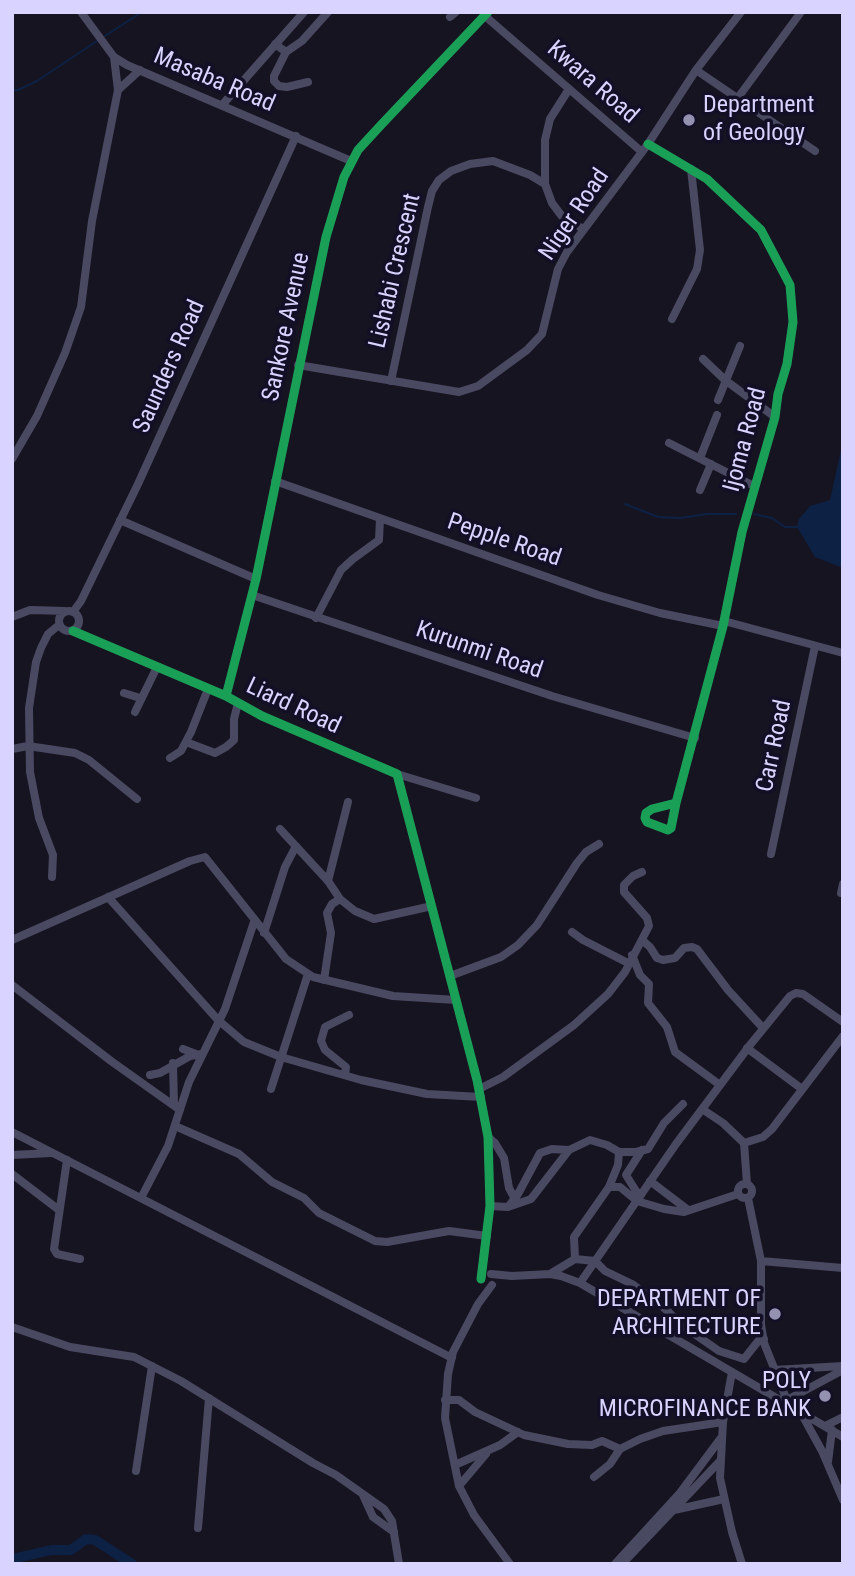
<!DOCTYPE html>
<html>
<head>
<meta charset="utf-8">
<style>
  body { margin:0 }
  #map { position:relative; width:855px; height:1576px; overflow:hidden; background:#161421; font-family:"Roboto Condensed",sans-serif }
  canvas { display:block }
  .frame { position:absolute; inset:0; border:14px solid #d9d4ff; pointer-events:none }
</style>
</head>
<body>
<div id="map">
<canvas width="855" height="1576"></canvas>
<div class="frame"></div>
</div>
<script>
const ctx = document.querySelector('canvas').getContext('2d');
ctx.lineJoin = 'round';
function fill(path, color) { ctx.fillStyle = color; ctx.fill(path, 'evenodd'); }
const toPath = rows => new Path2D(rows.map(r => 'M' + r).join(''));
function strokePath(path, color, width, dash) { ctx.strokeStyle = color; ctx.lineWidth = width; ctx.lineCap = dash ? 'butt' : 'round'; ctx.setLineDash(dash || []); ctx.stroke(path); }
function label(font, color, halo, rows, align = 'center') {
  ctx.font = font + ' "Roboto Condensed",sans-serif'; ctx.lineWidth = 7; ctx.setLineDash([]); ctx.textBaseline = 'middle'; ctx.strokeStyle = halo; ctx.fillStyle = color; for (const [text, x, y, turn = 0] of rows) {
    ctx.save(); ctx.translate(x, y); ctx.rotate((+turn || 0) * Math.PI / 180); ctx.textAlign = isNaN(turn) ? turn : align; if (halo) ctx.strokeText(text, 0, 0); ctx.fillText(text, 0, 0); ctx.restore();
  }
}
fill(toPath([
  [843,441,843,568,815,557,797,527,799,519,810,506,830,500]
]), '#0d2144');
strokePath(toPath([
  [105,36,142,12],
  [12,90,18,90,37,81,97,41],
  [625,504,658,517,680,518,707,514,736,514],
  [754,514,772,518,785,527,798,527]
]), '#0d2144', 2);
strokePath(toPath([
  [12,1559,51,1550,71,1550,86,1539,95,1540,132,1564]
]), '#0d2144', 10);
strokePath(toPath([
  [81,12,114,57,127,65,351,161],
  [485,16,642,152],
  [450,17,456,12],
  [275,44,286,52,302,41,328,12],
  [286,52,274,76,274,81,279,86,287,87,308,82],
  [696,70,815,151],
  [118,90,140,70],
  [737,99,801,12],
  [223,104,304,12],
  [648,144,707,179,761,230,790,285,793,322,787,364,778,394,775,417,742,532,723,626,676,803,652,809,646,813,645,818,647,822,668,830,671,828,676,803],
  [545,184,545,140,550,119,569,89],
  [672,319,697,269,700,250,691,169],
  [703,359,725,380,775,417],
  [298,365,459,392,478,386,527,350,542,334,558,269,567,252,648,144,696,70,741,12],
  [391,381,428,207,432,191,439,180,451,171,470,164,493,161,530,175,545,184,552,203,564,219,584,229],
  [718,400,740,346],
  [669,443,754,486],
  [700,458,717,415],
  [12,459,37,416,65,353,81,307,92,221,118,90,114,57],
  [275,481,598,595,660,613,723,626],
  [700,490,711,464],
  [120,520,256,579],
  [252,595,552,696,695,738],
  '59 621a10 10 0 1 1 20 0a10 10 0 1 1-20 0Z',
  [73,612,81,601,138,484,296,136],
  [12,617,30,610,65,611],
  [316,618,341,570,353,559,379,540,380,519],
  [724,621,843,653],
  [73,631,226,696,262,716,397,774,477,1080,488,1137,490,1206,481,1279],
  [124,693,140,698],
  [226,696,256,579,326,237,344,177,358,150,381,125,488,12],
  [135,712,157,667],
  [186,742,215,753,226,747,234,740,234,719,238,703],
  [12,749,28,746,75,753,89,760,137,799],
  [170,758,181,751,191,732,208,689],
  [397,774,476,798],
  [280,829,328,881,340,899,355,911,374,919,432,906],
  [771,854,815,646],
  [52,877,53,855,39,818,30,772,29,708,36,662,41,648,48,634,59,625],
  [328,881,348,802],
  [841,893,843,884],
  [108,897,218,1020,244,1042,281,1057,361,1080,427,1094,481,1097],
  [572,932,583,940,628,963],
  [264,933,285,867,296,846],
  [12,940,190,861,205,857,286,959,313,977,393,996,456,1000],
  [642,940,650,947,657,958,663,960,675,958,684,948,692,947,697,949,728,990,763,1028],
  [632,955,640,975,649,984,648,1003,667,1027,675,1052,720,1085],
  [450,976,501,957,518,945,537,925,577,863,586,852,599,844],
  [324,980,331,933,327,913,332,904,340,899],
  [12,985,111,1061,180,1110],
  [747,1048,802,1089],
  [183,1049,196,1054],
  [173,1063,174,1105],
  [150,1075,160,1073,190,1056,202,1054],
  [345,1075,346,1067,325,1050,321,1041,325,1027,349,1015],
  [271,1089,308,974],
  [479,1089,503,1077,574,1025,608,994,625,972,649,926,647,918,624,892,624,885,633,876,642,872],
  [702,1109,723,1123,744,1143,747,1184],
  [175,1126,239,1154,272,1182,304,1198,319,1213,375,1241,387,1242,449,1231,487,1236],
  [12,1132,452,1358],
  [488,1137,495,1143,504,1158,509,1188,515,1199],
  [744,1143,763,1137,772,1129,843,1036],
  [619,1152,636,1152,648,1149,664,1123,683,1104],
  [12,1155,51,1153],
  [67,1160,54,1249,57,1254,80,1259],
  [12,1174,59,1210],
  [650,1181,688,1210],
  '738 1191a7 7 0 1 1 14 0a7 7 0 1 1-14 0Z',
  [609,1187,620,1187,637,1201,664,1209,684,1212,738,1194],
  [641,1195,636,1191,626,1175,642,1150],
  [141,1198,168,1146,189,1082,225,1009,254,922],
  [748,1198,761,1261,761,1324,764,1343,788,1403],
  [490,1206,508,1207,531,1199,569,1150,590,1140,607,1145,619,1152,618,1165,609,1187,574,1237,575,1259],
  [509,1206,518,1194,540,1153,552,1149,569,1150],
  [761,1261,843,1268],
  [491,1274,512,1276,550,1274,561,1276,580,1283,843,1437],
  [550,1274,575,1259,595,1261,605,1271,632,1284,660,1304,683,1326,719,1351,744,1359,759,1340,764,1339],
  [580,1283,676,1144,750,1045,790,996,796,993,803,994,843,1022],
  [492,1285,478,1304,453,1352,448,1374,445,1418,459,1486,474,1515,510,1564],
  [12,1327,70,1347,134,1357,181,1381,313,1463,336,1475,384,1509,392,1521,399,1564],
  [774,1370,843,1366],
  [732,1372,723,1422,720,1478,732,1532,742,1564],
  [445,1400,459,1400,475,1412,524,1435,568,1444,592,1445,602,1441,620,1449],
  [787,1400,843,1370],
  [800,1411,822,1451,843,1500],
  [825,1426,843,1417],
  [828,1462,832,1430],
  [455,1465,500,1445,518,1432],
  [136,1471,152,1366],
  [594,1477,610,1464,620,1449,640,1439,663,1431,723,1422],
  [459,1486,486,1454],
  [363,1495,373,1517,394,1532],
  [674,1510,724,1499],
  [198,1528,209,1398],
  [623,1563,720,1461],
  [615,1564,680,1493,721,1438]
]), '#4a4962', 8);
strokePath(toPath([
  [648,144,707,179,761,230,790,285,793,322,787,364,778,394,775,417,742,532,723,626,676,803,652,809,646,813,645,818,647,822,668,830,671,828,676,803],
  [73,631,226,696,262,716,397,774,477,1080,488,1137,490,1206,481,1279],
  [226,696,256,579,326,237,344,177,358,150,381,125,488,12]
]), '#1a9f57', 9);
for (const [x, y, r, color] of [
  [689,120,7,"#9591b1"],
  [775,1314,7,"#9591b1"],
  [825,1396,7,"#9591b1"]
]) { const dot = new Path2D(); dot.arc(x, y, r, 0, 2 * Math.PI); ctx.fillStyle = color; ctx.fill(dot); strokePath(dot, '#130f26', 2.5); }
label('24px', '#d9d4ff', '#130f26', [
  ["Masaba Road",214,81,23],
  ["Kwara Road",592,83,41],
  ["Niger Road",575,215,-56],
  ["Lishabi Crescent",396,271,-77],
  ["Sankore Avenue",287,327,-78],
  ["Saunders Road",170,367,-66],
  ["Ijoma Road",746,440,-75],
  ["Pepple Road",504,541,19],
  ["Kurunmi Road",479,651,19],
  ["Liard Road",293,707,25],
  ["Carr Road",775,746,-78]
]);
label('24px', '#d9d4ff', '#130f26', [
  ["Department",703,106,"left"],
  ["of Geology",703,134,"left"],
  ["DEPARTMENT OF",761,1300],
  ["ARCHITECTURE",761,1328],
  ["POLY",811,1382],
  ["MICROFINANCE BANK",811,1410]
], 'right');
</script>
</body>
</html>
